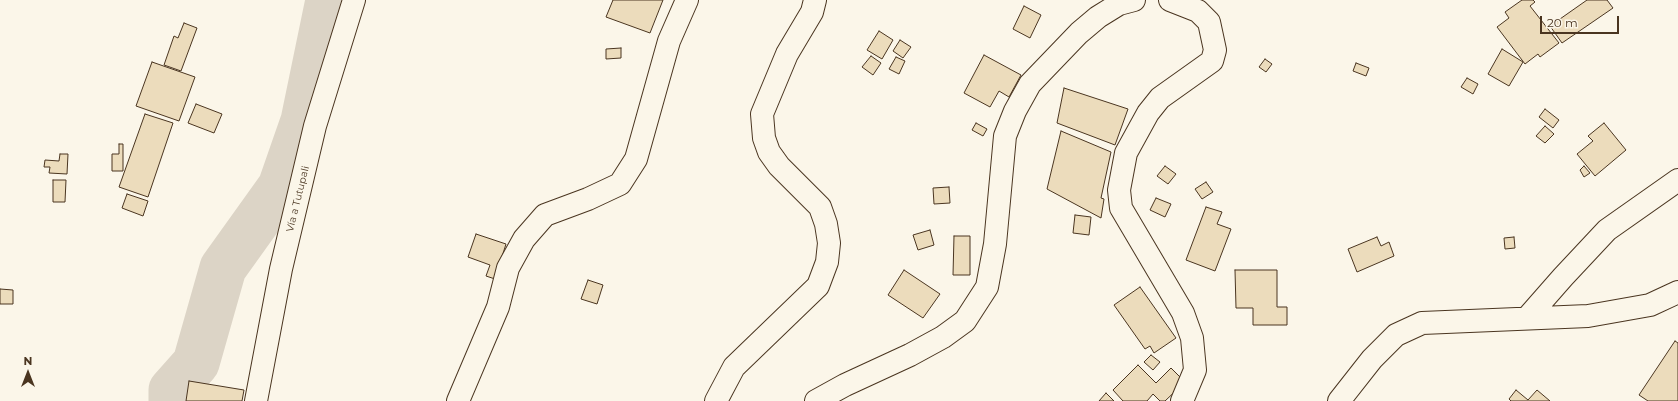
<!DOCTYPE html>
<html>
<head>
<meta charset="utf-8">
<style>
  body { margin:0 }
  #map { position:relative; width:1678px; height:401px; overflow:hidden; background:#fbf6e9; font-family:Montserrat,sans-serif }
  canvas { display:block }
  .north { position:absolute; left:8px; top:353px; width:40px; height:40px; -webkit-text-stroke:3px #fbf6e9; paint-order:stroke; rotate:0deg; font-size:11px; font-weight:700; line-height:16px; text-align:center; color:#4a3520 }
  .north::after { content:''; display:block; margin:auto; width:14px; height:18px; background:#4a3520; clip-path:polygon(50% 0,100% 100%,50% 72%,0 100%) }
  .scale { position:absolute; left:1540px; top:16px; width:79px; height:18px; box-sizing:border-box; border:2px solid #4a3520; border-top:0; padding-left:5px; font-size:12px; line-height:14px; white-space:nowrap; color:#4a3520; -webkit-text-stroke:3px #fbf6e9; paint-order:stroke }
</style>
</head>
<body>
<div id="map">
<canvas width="1678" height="401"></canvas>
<div class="north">N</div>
<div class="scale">20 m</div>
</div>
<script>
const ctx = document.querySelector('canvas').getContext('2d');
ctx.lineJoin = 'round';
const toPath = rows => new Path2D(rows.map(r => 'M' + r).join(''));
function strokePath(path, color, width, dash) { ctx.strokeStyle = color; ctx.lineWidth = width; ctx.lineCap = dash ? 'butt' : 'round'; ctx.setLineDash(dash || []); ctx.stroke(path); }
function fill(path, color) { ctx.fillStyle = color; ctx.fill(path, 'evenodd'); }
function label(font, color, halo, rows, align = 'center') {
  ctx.font = font + ' Montserrat,sans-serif'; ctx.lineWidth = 3; ctx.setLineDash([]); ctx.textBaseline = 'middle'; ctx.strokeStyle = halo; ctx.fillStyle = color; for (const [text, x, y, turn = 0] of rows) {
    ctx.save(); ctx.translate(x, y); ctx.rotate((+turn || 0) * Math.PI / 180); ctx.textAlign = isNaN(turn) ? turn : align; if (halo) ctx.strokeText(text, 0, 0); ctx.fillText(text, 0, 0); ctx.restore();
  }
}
strokePath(toPath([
  [172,401,172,390,196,363,223,268,281,187,304,121,329,0]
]), '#dcd4c6', 47);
const building = toPath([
  [613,0,663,0,650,33,606,17,613,0],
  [1522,0,1533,0,1535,2,1530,6,1559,43,1540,57,1538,54,1525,64,1497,27,1509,18,1505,12,1522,0],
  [1587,0,1607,0,1613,8,1562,43,1550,26,1587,0],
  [1024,6,1041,15,1030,38,1013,29,1024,6],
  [184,23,197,28,181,71,164,65,174,36,178,38,184,23],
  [879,31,893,40,882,59,867,50,879,31],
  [900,40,911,47,903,58,893,51,900,40],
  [621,48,621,58,606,59,606,49,621,48],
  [1502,49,1523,62,1509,86,1488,74,1502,49],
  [984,55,1021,75,1009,97,999,91,990,107,964,93,984,55],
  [871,56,881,63,873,75,862,67,871,56],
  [896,57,905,61,899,74,889,69,896,57],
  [1265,59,1272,64,1266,72,1259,67,1265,59],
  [152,62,195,77,179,121,136,106,152,62],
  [1356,63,1369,68,1366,76,1353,71,1356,63],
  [1467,78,1478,84,1473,94,1461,87,1467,78],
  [1064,88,1128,109,1115,145,1057,123,1064,88],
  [196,104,222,114,214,133,188,123,196,104],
  [1545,109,1559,120,1553,128,1539,117,1545,109],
  [145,114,173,123,148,197,119,187,145,114],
  [976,123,987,129,983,136,972,130,976,123],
  [1604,123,1626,150,1595,176,1577,154,1593,141,1588,136,1604,123],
  [1545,126,1554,134,1545,143,1536,136,1545,126],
  [1061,131,1111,152,1101,198,1104,199,1101,218,1047,189,1061,131],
  [119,144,123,144,123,171,112,171,112,154,119,154,119,144],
  [60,154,68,154,67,174,49,173,50,167,44,167,45,160,59,161,60,154],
  [1165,166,1176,174,1168,184,1157,176,1165,166],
  [1584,166,1590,173,1584,177,1580,170,1584,166],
  [53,180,66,180,65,202,53,202,53,180],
  [1206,182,1213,192,1202,199,1195,189,1206,182],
  [949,187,950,203,934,204,933,188,949,187],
  [127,194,148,201,143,216,122,208,127,194],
  [1156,198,1171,204,1165,217,1150,210,1156,198],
  [1206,207,1222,212,1217,224,1231,229,1215,271,1186,260,1206,207],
  [1075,215,1091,217,1089,235,1073,233,1075,215],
  [930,230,934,245,918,250,913,235,930,230],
  [476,234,506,244,495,279,486,276,490,265,468,257,476,234],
  [954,236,970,236,970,275,953,275,954,236],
  [1377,237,1381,246,1389,242,1394,256,1357,272,1348,249,1377,237],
  [1514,237,1515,248,1505,249,1504,238,1514,237],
  [904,270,940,294,923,318,888,295,904,270],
  [1235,270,1277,270,1277,307,1287,307,1287,325,1253,325,1253,308,1236,308,1235,270],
  [588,280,603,285,597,304,581,299,588,280],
  [1140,287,1176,338,1154,353,1150,346,1145,349,1114,305,1140,287],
  [0,289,13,290,13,304,0,304,0,289],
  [1675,341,1678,343,1678,401,1648,401,1639,395,1675,341],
  [1151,355,1160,362,1153,370,1144,362,1151,355],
  [1138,365,1156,383,1171,368,1185,382,1165,401,1160,401,1153,394,1147,401,1123,401,1113,390,1138,365],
  [189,381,244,390,242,401,186,401,189,381],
  [1516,390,1528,400,1537,390,1550,401,1511,401,1509,399,1516,390],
  [1106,393,1114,401,1099,401,1106,393]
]);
fill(building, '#ecdcbc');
strokePath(building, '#4a3520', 1);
const street = toPath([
  [1170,0,1198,11,1209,22,1215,50,1212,61,1160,98,1148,113,1126,153,1119,190,1121,208,1183,313,1192,338,1195,370,1182,401],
  [1527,318,1563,277,1607,230,1678,180],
  [458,401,498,307,508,268,524,239,545,215,588,199,620,184,636,159,669,41,687,0],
  [716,401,734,367,818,286,827,262,829,243,826,224,820,207,779,166,769,152,764,138,762,114,787,54,812,12,815,0],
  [816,401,845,385,910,355,943,337,965,321,987,287,995,244,1005,136,1015,111,1030,84,1079,33,1098,17,1119,4,1134,0],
  [1339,401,1372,359,1396,335,1422,323,1588,316,1650,305,1678,292]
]);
const secondary = toPath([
  [256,401,281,269,315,126,354,0]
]);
strokePath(street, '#4a3520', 24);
strokePath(secondary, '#4a3520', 24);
strokePath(street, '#fbf6e9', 22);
strokePath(secondary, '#fbf6e9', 22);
label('10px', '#4a3520', '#fbf6e9', [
  ["Vía a Tutupali",298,199,-76]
]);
</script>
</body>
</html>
